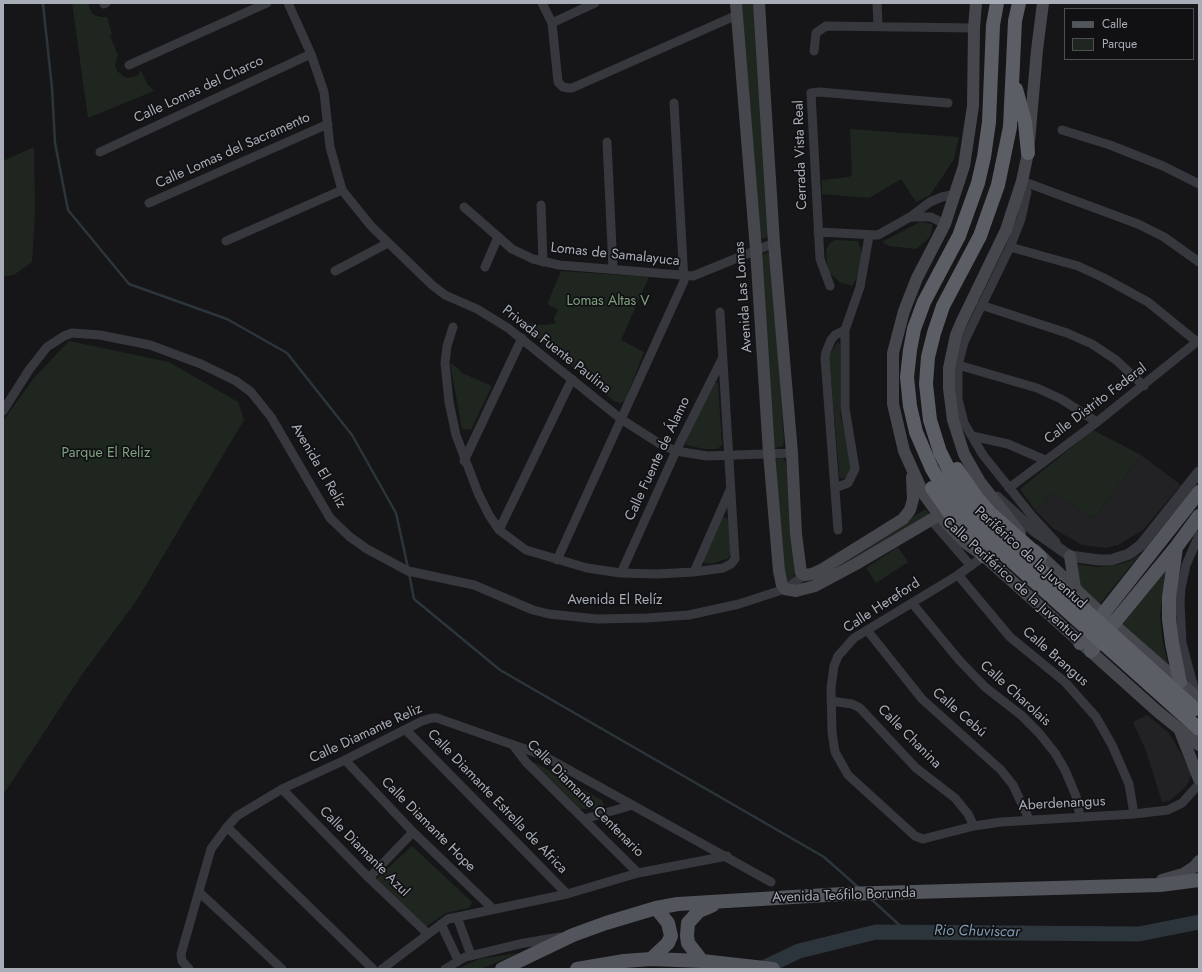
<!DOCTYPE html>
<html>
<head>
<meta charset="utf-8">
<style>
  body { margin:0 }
  #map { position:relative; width:1202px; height:972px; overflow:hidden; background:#161618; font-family:Jost,sans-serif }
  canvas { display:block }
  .frame { position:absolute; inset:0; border:4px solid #a8adb8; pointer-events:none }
  .legend { position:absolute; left:1064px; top:8px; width:130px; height:52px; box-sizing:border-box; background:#111113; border:1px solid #4d4f55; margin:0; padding:5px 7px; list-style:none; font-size:12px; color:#a8adb8 }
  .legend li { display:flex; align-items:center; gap:8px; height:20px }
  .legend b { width:20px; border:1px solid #4d4f55 }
</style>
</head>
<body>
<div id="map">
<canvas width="1202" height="972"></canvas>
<div class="frame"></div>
<ul class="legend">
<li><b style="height:5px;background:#53555c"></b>Calle</li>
<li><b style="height:11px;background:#1e261f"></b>Parque</li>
</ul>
</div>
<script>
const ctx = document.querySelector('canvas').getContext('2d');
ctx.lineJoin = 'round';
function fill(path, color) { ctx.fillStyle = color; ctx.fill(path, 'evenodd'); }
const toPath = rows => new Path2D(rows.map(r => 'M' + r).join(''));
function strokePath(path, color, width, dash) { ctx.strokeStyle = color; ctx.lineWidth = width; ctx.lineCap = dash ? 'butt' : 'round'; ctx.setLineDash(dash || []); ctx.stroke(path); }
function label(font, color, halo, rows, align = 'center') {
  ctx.font = font + ' Jost,sans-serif'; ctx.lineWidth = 3.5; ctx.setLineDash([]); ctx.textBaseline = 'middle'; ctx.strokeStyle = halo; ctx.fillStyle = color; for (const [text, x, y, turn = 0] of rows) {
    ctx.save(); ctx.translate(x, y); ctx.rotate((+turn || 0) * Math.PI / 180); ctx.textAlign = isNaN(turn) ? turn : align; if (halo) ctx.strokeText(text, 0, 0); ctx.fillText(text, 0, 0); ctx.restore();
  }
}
fill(toPath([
  [1141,455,1181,485,1143,530,1118,545,1106,548,1082,545,1054,529,1035,510,1052,492,1094,518],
  [1147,715,1169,733,1192,773,1187,785,1170,801,1162,802,1146,751,1133,722]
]), '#222225');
fill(toPath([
  [72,3,88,3,92,14,100,17,107,17,112,34,110,36,118,55,115,65,117,71,126,78,134,77,139,74,141,70,147,84,154,91,88,118],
  [742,3,755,3,769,236,763,239,760,237],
  [850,129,959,137,954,159,939,182,930,195,916,202,901,179,869,198,822,194,822,180,849,177,852,174],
  [34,147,35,213,32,262,14,275,3,276,3,161],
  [920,222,932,224,932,228,930,237,916,249,889,246,882,242],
  [835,240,858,241,861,249,861,271,852,286,839,282,835,277,828,273,826,250,829,244],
  [768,252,771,253,772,257,784,442,783,446,775,448,773,444,762,255],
  [561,271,649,277,621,340,644,352,625,401,620,403,614,401,509,314,515,313,530,323,544,325,556,323,554,318,558,310,547,304],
  [69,341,169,362,238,402,244,420,137,600,81,676,3,795,3,421,34,378],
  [838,342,840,345,840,412,852,465,847,477,843,479,839,477,839,471,829,355],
  [450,363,458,368,462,373,492,386,471,430,462,429],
  [714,383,718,383,722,445,717,449,704,449,686,445,686,441],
  [1093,430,1141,455,1094,518,1052,492,1035,510,1020,489],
  [778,458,783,458,786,463,795,572,793,578,787,581,783,580,775,460],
  [924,510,927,510,929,515,822,580,816,577],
  [725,517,727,518,729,522,731,552,729,558,711,564,704,563,703,560,720,519],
  [898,547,908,562,876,583,866,568],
  [1142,552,1098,606,1079,586,1072,561,1081,565,1098,567,1117,565,1132,560],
  [1167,560,1160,616,1162,638,1168,664,1119,623],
  [534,762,602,800,604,805,600,809,577,809,532,766],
  [412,846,472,902,469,908,446,913,424,928,375,880],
  [519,953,481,969,457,969,479,959]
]), '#1e261f');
strokePath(toPath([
  [41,3,43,4,52,88,55,143,68,210,129,284,227,319,287,353,352,435,396,513,408,568],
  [409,573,414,599,500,670,824,857,859,888],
  [870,898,907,932]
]), '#2c353c', 2.5);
strokePath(toPath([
  [761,969,799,951,876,932,1139,934,1199,922]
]), '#2c353c', 15);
strokePath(toPath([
  [288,3,311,54,324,92,330,147,342,190,371,226,432,285,445,295,477,309,508,328,621,419,660,444,676,451,707,456,792,453],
  [542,3,552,23,558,82,563,87,568,88,572,88,737,15],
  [877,3,878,26],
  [104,4,106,3],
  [552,23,595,3],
  [814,51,816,33,826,26,974,28],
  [129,65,267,3],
  [1062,130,1110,145,1163,166,1199,184],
  [607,142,613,269],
  [100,152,311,54],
  [1022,181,1027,192,1021,219,1010,247,964,342,958,365,958,399,964,423,983,455,1032,516,1056,542],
  [1022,181,1138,224,1164,237,1199,262],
  [149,203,328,124],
  [541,205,543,262],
  [464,207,512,249,533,259,559,265,693,276,774,243],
  [910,217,931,217,945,224],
  [818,232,878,235,910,217,930,202,942,197,956,194],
  [226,241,342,190],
  [1010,247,1078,266,1104,278,1148,302,1197,342],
  [485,267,498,237],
  [335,271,388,243],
  [830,286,820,259,811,93,819,92,948,103],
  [981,305,1067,333,1092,344,1116,360,1144,386],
  [453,327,447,346,445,363,449,402,456,435,478,493,489,515,499,530,526,550,587,568,621,573,656,574,694,572,723,568,731,564,735,559,720,312],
  [958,365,1037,388,1061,399,1097,422],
  [3,411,29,370,47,347,64,336,72,333,100,335,150,345,201,364,236,381,251,392,271,417,330,518,350,537,367,549,408,571,474,585,533,610,549,614,597,619,647,618,689,615,739,604,785,589,805,575],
  [972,436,1008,444,1045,460],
  [464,461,522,338],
  [835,488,848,483,855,469,845,408,845,330,860,287,869,236],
  [1009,488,1097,422,1199,340],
  [931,520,971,566],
  [499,530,572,379],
  [838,530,825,358,826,352,831,340,835,335,845,330],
  [984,556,958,575,854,638,838,656,834,666,831,688,832,732,835,752,848,775,915,836,923,839,974,826,1001,822,1134,814,1168,810,1182,803,1199,784],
  [557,560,684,281,674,103],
  [694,572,730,490],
  [621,573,676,451,722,359],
  [958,575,1010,637,1065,682,1096,717,1112,745,1129,784,1134,814],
  [912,603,959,660,985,687,1021,715,1039,733,1055,753,1065,770,1076,796,1080,817],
  [867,630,922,699,1001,770,1013,785,1029,819],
  [1196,696,1182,643,1180,602,1181,588,1186,565,1199,535],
  [831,701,852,704,860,708,916,768,955,798,968,814,974,826],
  [406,730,567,894],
  [513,745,526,762,638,873],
  [345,760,413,832,493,909],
  [282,789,369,878,428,934],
  [584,819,633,805],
  [227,827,373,969],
  [369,878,413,832],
  [199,892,282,969],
  [457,917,471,955],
  [441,924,458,960],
  [189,969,182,961,181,954,211,849,227,827,237,816,282,789,345,760,422,721,432,718,437,718,542,755,771,882],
  [382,969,448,919,567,894,638,873,727,856],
  [445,969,465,957,519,944,560,937]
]), '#37383d', 9);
strokePath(toPath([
  [997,497,1033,530,1070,556,1099,560,1111,560,1129,554,1141,545,1199,472]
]), '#37383d', 11);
strokePath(toPath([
  [736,3,756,250,769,453,779,571,782,585,785,589,796,591,815,586,856,564,939,515],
  [759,3,774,243,792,453,796,534,801,573,805,575,812,574,821,570,903,519,910,510,913,499,912,477],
  [976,3,974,28,973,106,964,166,945,224,917,278,904,311,893,353,893,404,904,451,923,493,939,515,964,542,984,556,1157,711,1199,745],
  [1020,533,980,482,964,454,953,420,949,388,949,368,956,335,962,321,1006,230,1022,181,1028,153,1037,50,1043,3],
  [1035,550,1103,615,1199,699],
  [1070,556,1075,588],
  [1180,731,1199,779],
  [1162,880,1183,874,1194,867,1199,861]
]), '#45474d', 12);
strokePath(toPath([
  [1176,548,1169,597,1169,619,1172,643,1180,682],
  [1080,643,1199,492],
  [1091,651,1177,546,1199,516],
  [651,959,668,943,671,936,668,923,656,908],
  [702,961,688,943,687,936,688,923,699,911,713,905],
  [502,969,573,935,606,923,656,908,678,904,843,894,1160,885,1199,880],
  [577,969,624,961,651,959,702,961,773,969]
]), '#53555c', 14);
strokePath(toPath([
  [1016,89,1025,122,1028,153],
  [957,469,977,498,990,513,1040,557],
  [932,488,956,522,976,542,984,556],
  [958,488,940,452,930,420,926,384,928,357,934,333,943,306,980,236,998,185,1010,127,1015,21,1019,3],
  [947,494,932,469,916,432,910,406,907,377,910,350,914,329,924,302,959,236,978,183,984,157,989,122,993,25,997,3]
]), '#5b5e65', 14);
strokePath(toPath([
  [958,488,983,518,1195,709],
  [947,494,987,539,1199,729]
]), '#5b5e65', 14);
label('14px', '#a8adb8', '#111113', [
  ["Calle Lomas del Charco",199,90,-25],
  ["Calle Lomas del Sacramento",233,151,-24],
  ["Cerrada Vista Real",801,155,-92],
  ["Lomas de Samalayuca",615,255,6],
  ["Avenida Las Lomas",744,297,-94],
  ["Privada Fuente Paulina",556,350,38],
  ["Calle Distrito Federal",1096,404,-37],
  ["Calle Fuente de Álamo",658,459,-65],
  ["Avenida El Relíz",318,466,60],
  ["Periférico de la Juventud",1030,558,42],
  ["Calle Periférico de la Juventud",1011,580,42],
  ["Avenida El Relíz",615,601],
  ["Calle Hereford",882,606,-33],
  ["Calle Brangus",1055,657,41],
  ["Calle Charolais",1015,694,42],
  ["Calle Cebú",959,713,41],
  ["Calle Diamante Reliz",366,734,-25],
  ["Calle Chanina",909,737,45],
  ["Calle Diamante Centenario",585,799,45],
  ["Calle Diamante Estrella de Africa",497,802,46],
  ["Aberdenangus",1062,804,-3],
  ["Calle Diamante Hope",428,825,45],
  ["Calle Diamante Azul",364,852,45],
  ["Avenida Teófilo Borunda",844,896,-2]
]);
label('14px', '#7fa381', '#111113', [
  ["Lomas Altas V",608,302],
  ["Parque El Reliz",106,454]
]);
label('italic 15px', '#7f9bb3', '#111113', [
  ["Rio Chuviscar",977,932,1]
]);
</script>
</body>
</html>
